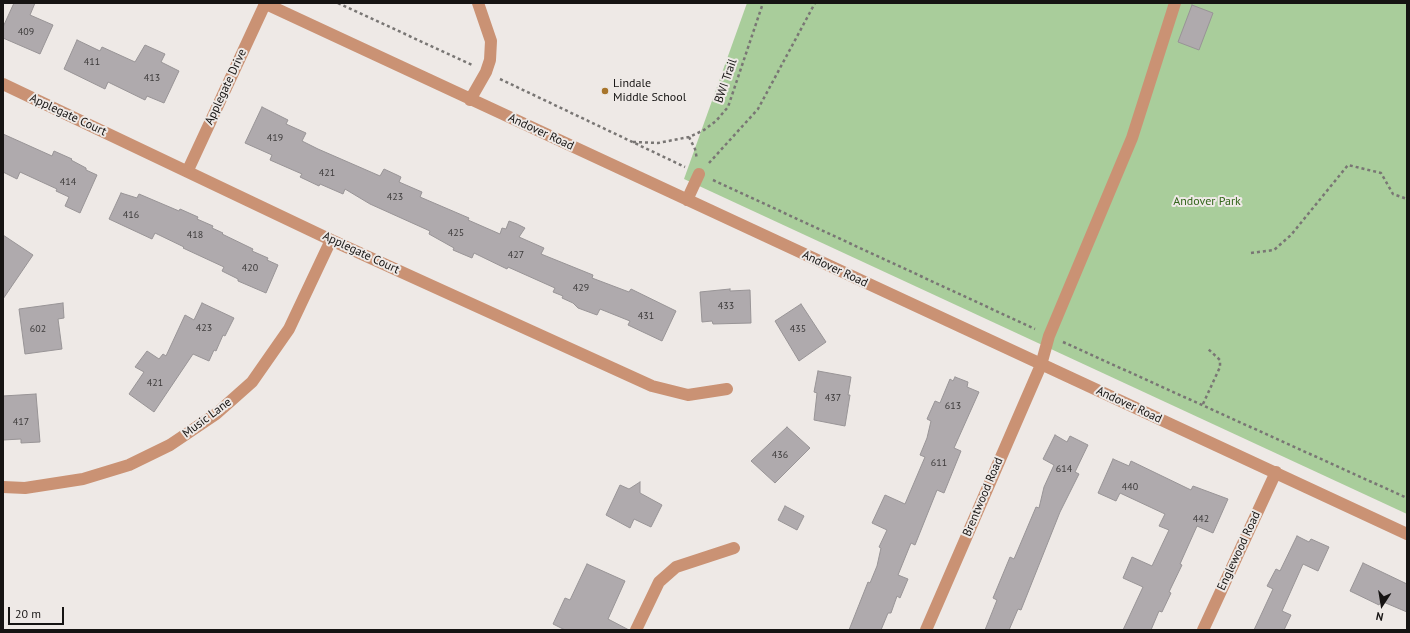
<!DOCTYPE html>
<html>
<head>
<meta charset="utf-8">
<style>
  body { margin:0 }
  #map { position:relative; width:1410px; height:633px; overflow:hidden; background:#eee9e6; font-family:"PT Sans",sans-serif }
  canvas { display:block }
  .frame { position:absolute; inset:0; border:4px solid #161413; pointer-events:none }
  .north { position:absolute; left:1362px; top:585px; width:40px; height:40px; -webkit-text-stroke:3px #eee9e6; paint-order:stroke; rotate:192deg; font-size:11px; font-weight:700; line-height:16px; text-align:center; color:#161413 }
  .north::after { content:''; display:block; margin:auto; width:14px; height:18px; background:#161413; clip-path:polygon(50% 0,100% 100%,50% 72%,0 100%) }
  .scale { position:absolute; left:8px; top:607px; width:56px; height:18px; box-sizing:border-box; border:2px solid #161413; border-top:0; padding-left:5px; font-size:12px; line-height:14px; white-space:nowrap; color:#161413; -webkit-text-stroke:3px #eee9e6; paint-order:stroke }
</style>
</head>
<body>
<div id="map">
<canvas width="1410" height="633"></canvas>
<div class="frame"></div>
<div class="north">N</div>
<div class="scale">20 m</div>
</div>
<script>
const ctx = document.querySelector('canvas').getContext('2d');
ctx.lineJoin = 'round';
function fill(path, color) { ctx.fillStyle = color; ctx.fill(path, 'evenodd'); }
const toPath = rows => new Path2D(rows.map(r => 'M' + r).join(''));
function strokePath(path, color, width, dash) { ctx.strokeStyle = color; ctx.lineWidth = width; ctx.lineCap = dash ? 'butt' : 'round'; ctx.setLineDash(dash || []); ctx.stroke(path); }
function label(font, color, halo, rows, align = 'center') {
  ctx.font = font + ' "PT Sans",sans-serif'; ctx.lineWidth = 4; ctx.setLineDash([]); ctx.textBaseline = 'middle'; ctx.strokeStyle = halo; ctx.fillStyle = color; for (const [text, x, y, turn = 0] of rows) {
    ctx.save(); ctx.translate(x, y); ctx.rotate((+turn || 0) * Math.PI / 180); ctx.textAlign = isNaN(turn) ? turn : align; if (halo) ctx.strokeText(text, 0, 0); ctx.fillText(text, 0, 0); ctx.restore();
  }
}
fill(toPath([
  [747,3,1407,3,1407,514,684,179]
]), '#a9cd9b');
const building = toPath([
  [14,3,35,3,30,15,53,25,40,54,3,38,3,27,14,3],
  [1192,5,1213,13,1199,50,1178,42,1192,5],
  [77,40,100,51,102,47,135,62,145,45,165,54,161,62,179,71,164,103,147,96,145,100,108,82,105,89,64,69,77,40],
  [262,107,288,120,286,124,306,133,302,141,318,149,380,176,384,169,397,175,401,177,399,182,422,192,420,197,469,218,468,220,500,234,502,228,506,229,509,221,517,224,525,228,519,237,544,248,541,254,593,275,592,278,629,292,631,289,676,311,662,341,628,325,630,321,600,309,597,315,578,308,573,303,562,298,563,296,553,292,555,288,508,267,507,269,474,253,472,258,453,250,454,248,429,234,430,231,370,204,345,189,343,194,320,184,319,186,300,177,302,174,270,160,272,155,245,143,262,107],
  [3,134,52,156,54,151,72,159,71,160,86,168,86,170,97,175,80,213,65,206,69,197,56,191,57,189,20,172,17,179,3,172,3,134],
  [121,193,137,198,139,194,179,211,180,209,198,217,197,219,213,226,212,228,223,233,222,234,253,249,252,251,268,258,267,260,278,265,266,293,238,281,238,279,222,271,224,267,183,248,184,247,155,233,152,239,109,219,121,193],
  [3,235,33,255,3,299,3,235],
  [730,289,730,291,750,290,751,323,713,324,712,321,702,322,700,292,730,289],
  [63,303,64,318,58,319,62,349,25,354,19,309,63,303],
  [202,303,234,318,225,336,223,335,216,351,214,350,209,361,193,354,154,412,129,394,144,372,135,367,147,351,159,359,163,354,166,356,185,315,194,320,202,303],
  [801,304,826,342,799,361,775,321,801,304],
  [818,371,851,377,848,395,850,395,845,426,814,420,817,393,814,392,818,371],
  [955,377,968,382,967,387,979,392,954,448,961,451,944,493,937,490,915,545,911,543,898,575,908,579,900,598,897,596,891,613,888,613,881,630,849,630,868,582,870,583,877,566,881,548,879,547,887,530,872,523,885,495,905,504,925,457,920,455,927,438,931,421,927,419,935,401,940,403,950,379,953,381,955,377],
  [36,394,40,442,21,443,21,439,3,440,3,396,36,394],
  [787,427,810,448,775,483,751,461,787,427],
  [1055,435,1067,442,1070,436,1088,445,1075,472,1079,474,1060,512,1021,610,1018,609,1009,630,985,630,997,600,993,598,1010,557,1014,559,1036,507,1039,508,1044,487,1054,465,1043,459,1055,435],
  [1113,459,1129,466,1131,461,1191,490,1193,486,1228,499,1213,533,1197,526,1180,564,1182,565,1169,592,1171,593,1162,612,1159,611,1151,630,1123,630,1143,587,1123,578,1132,557,1152,566,1169,530,1159,526,1165,514,1120,493,1116,501,1098,493,1113,459],
  [640,482,640,493,662,505,651,527,634,519,630,528,606,515,620,485,629,489,640,482],
  [785,506,804,516,797,530,778,520,785,506],
  [1297,536,1309,542,1311,539,1329,547,1318,571,1303,564,1282,611,1291,615,1284,630,1254,630,1273,589,1267,586,1276,569,1280,571,1297,536],
  [1363,563,1407,584,1407,612,1381,601,1379,605,1350,591,1363,563],
  [587,564,625,581,608,619,629,630,565,630,553,624,565,598,570,600,587,564]
]);
fill(building, '#afaaad');
strokePath(building, '#989496', 1);
strokePath(toPath([
  [338,3,472,65],
  [500,79,685,167],
  [689,137,695,149,697,159],
  [633,142,658,143,689,137,704,130,716,121,728,107,763,3],
  [709,163,758,109,815,3],
  [713,180,1035,329],
  [1251,253,1274,250,1291,235,1348,165,1381,173,1393,194,1407,199],
  [1063,342,1407,498],
  [1203,404,1220,367,1220,360,1207,348]
]), '#797674', 2.5, [3, 3]);
strokePath(toPath([
  [264,3,1407,534],
  [3,84,331,240,652,386,688,395,727,389],
  [470,100,486,72,490,60,491,41,478,3],
  [188,170,265,4],
  [687,200,699,174],
  [3,487,25,488,83,479,129,465,170,445,216,414,252,382,289,329,331,240],
  [636,630,659,582,676,567,734,548],
  [926,630,1041,365,1049,336,1132,138,1175,3],
  [1203,630,1276,472]
]), '#ca9274', 12);
for (const [x, y, r, color] of [
  [605,91,4,"#a7752b"]
]) { const dot = new Path2D(); dot.arc(x, y, r, 0, 2 * Math.PI); ctx.fillStyle = color; ctx.fill(dot); strokePath(dot, '#eee9e6', 1.5); }
label('10px', '#3c3a3a', null, [
  ["409",26,32],
  ["411",92,62],
  ["413",152,78],
  ["419",275,138],
  ["421",327,173],
  ["414",68,182],
  ["423",395,197],
  ["416",131,215],
  ["425",456,233],
  ["418",195,235],
  ["427",516,255],
  ["420",250,268],
  ["429",581,288],
  ["433",726,306],
  ["431",646,316],
  ["423",204,328],
  ["602",38,329],
  ["435",798,329],
  ["421",155,383],
  ["437",833,398],
  ["613",953,406],
  ["417",21,422],
  ["436",780,455],
  ["611",939,463],
  ["614",1064,469],
  ["440",1130,487],
  ["442",1201,519]
]);
label('12px', '#161413', '#eee9e6', [
  ["BWI Trail",726,81,-71],
  ["Applegate Drive",226,87,-65],
  ["Applegate Court",68,115,25],
  ["Andover Road",541,132,25],
  ["Applegate Court",361,253,25],
  ["Andover Road",835,269,25],
  ["Andover Road",1129,405,25],
  ["Music Lane",207,418,-37],
  ["Brentwood Road",983,497,-67],
  ["Englewood Road",1239,551,-65]
]);
label('12px', '#161413', '#eee9e6', [
  ["Lindale",613,84],
  ["Middle School",613,98]
], 'left');
label('12px', '#34661c', '#eee9e6', [
  ["Andover Park",1207,202]
]);
</script>
</body>
</html>
